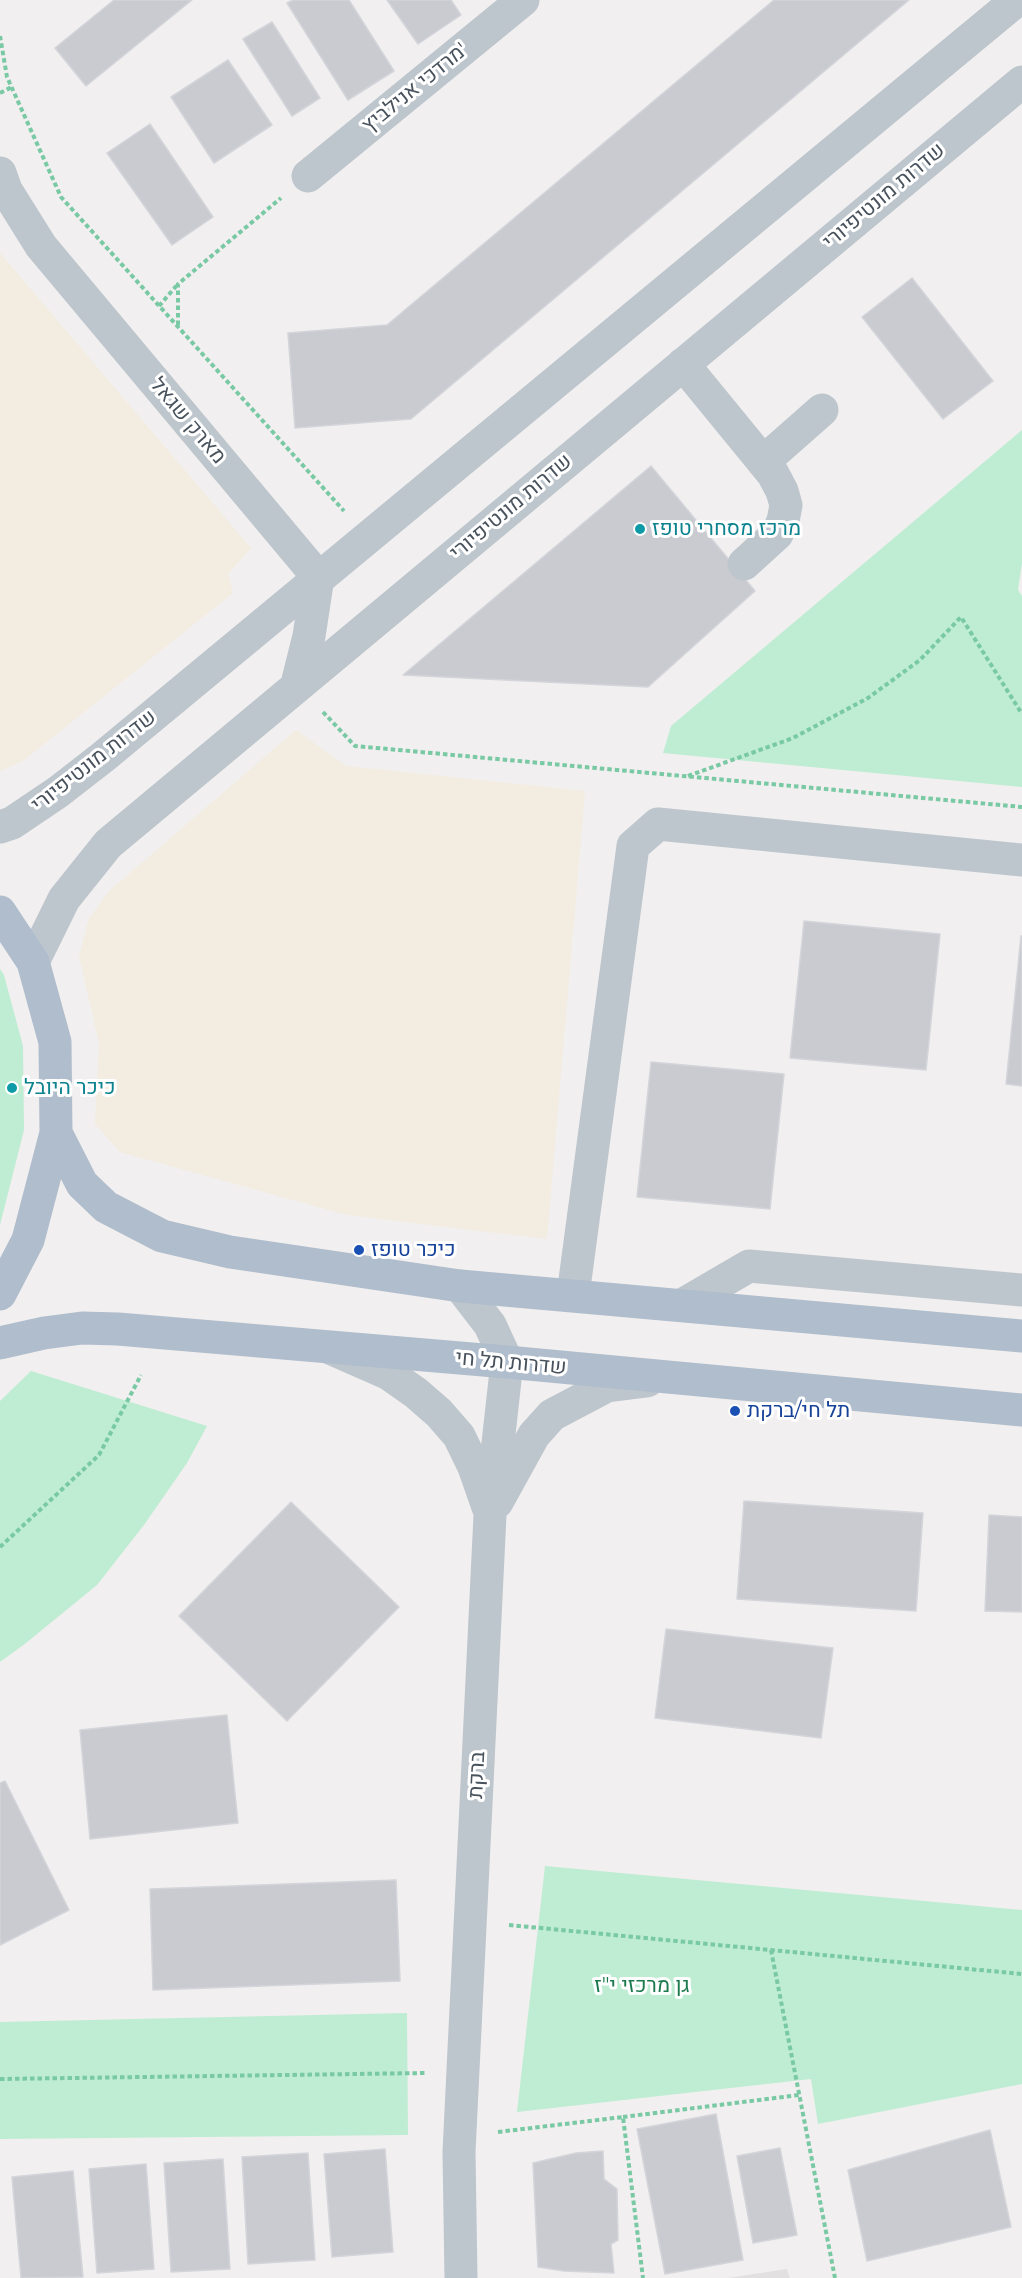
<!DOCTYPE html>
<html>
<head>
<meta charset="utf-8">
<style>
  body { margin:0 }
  canvas { display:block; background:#f1efef }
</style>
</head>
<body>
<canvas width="1022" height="2278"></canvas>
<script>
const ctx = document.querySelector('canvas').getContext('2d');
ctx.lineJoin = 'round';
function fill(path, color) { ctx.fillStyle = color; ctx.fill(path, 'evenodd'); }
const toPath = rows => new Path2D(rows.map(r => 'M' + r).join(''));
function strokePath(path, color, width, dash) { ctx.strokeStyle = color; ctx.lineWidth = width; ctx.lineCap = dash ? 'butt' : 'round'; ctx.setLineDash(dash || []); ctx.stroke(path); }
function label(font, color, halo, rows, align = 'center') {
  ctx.font = font + ' Montserrat,Heebo,sans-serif'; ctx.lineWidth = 6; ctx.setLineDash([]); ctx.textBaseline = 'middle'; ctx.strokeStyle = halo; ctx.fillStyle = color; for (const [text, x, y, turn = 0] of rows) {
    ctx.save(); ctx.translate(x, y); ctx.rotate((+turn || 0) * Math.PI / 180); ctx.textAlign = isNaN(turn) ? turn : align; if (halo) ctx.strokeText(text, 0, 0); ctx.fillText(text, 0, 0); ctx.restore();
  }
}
fill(toPath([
  [787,2269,790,2278,728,2278]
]), '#e2e0e1');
fill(toPath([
  [1022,430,1022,563,1018,590,1022,596,1022,787,663,753,671,726],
  [0,969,4,975,23,1046,24,1130,0,1225],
  [31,1371,207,1426,187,1463,144,1525,97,1585,26,1643,0,1662,0,1401],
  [545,1866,1022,1910,1022,2084,818,2124,811,2079,517,2112],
  [407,2013,408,2135,0,2139,0,2022]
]), '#bfedd3');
fill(toPath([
  [0,253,251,548,228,574,233,593,23,761,0,771],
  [296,730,346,766,585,791,547,1239,347,1215,120,1152,95,1124,99,1043,79,956,89,919,108,892]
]), '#f2ede0');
const building = toPath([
  [114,0,192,0,86,86,55,48,114,0],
  [293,0,349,0,394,71,348,100,287,3,293,0],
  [387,0,451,0,461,15,418,44,387,0],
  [774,0,909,0,411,419,295,428,288,333,387,325,774,0],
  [272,22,320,98,292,116,243,39,272,22],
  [228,60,272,125,214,163,171,97,228,60],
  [150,124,213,217,172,245,107,153,150,124],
  [912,278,993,381,943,419,862,317,912,278],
  [651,466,755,591,648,687,403,675,651,466],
  [804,921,940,934,926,1070,790,1058,804,921],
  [1021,936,1022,936,1022,1086,1006,1084,1021,936],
  [651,1062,784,1074,770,1209,637,1197,651,1062],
  [744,1501,923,1513,916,1611,737,1599,744,1501],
  [291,1502,399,1607,287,1721,179,1616,291,1502],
  [989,1515,1022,1517,1022,1612,985,1611,989,1515],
  [666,1629,833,1648,821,1738,655,1718,666,1629],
  [227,1715,238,1823,90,1839,80,1730,227,1715],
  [5,1781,69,1910,0,1945,0,1783,5,1781],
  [396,1880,400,1981,153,1990,150,1889,396,1880],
  [716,2114,743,2260,665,2274,637,2129,716,2114],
  [990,2130,1011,2227,867,2261,848,2170,990,2130],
  [780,2148,797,2235,753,2243,737,2156,780,2148],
  [385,2149,393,2252,332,2257,324,2154,385,2149],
  [603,2151,604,2179,617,2189,618,2240,611,2244,614,2273,564,2271,538,2267,533,2163,576,2153,603,2151],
  [308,2153,315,2260,248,2264,242,2157,308,2153],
  [223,2159,230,2269,171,2272,164,2163,223,2159],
  [146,2164,154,2269,97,2273,89,2169,146,2164],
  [73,2171,83,2277,21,2278,12,2177,73,2171]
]);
fill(building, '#c9cbd1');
strokePath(building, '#d3d5da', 1.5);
strokePath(toPath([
  [0,36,7,77,61,197,344,511],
  [0,93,12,87],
  [159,306,178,284],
  [178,325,178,284,281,198],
  [323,712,355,746,1022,807],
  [688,776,793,738,868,698,920,660,961,617,1022,714],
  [0,1547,99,1455,141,1375],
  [509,1925,1022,1974],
  [771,1950,835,2278],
  [0,2079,426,2073],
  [623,2117,799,2095],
  [498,2132,623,2117,643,2278]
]), '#79c9a4', 4, [4.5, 3]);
strokePath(toPath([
  [0,173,6,190,41,246,318,577,309,636,297,684],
  [308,176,523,0],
  [683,364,773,474,782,491,786,505,783,521,777,534,744,564],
  [763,462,822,410],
  [0,827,12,823,58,792,103,757,1017,0],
  [33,962,64,899,108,844,1022,82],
  [460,1286,490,1325,507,1362,490,1515,476,1804,459,2152,461,2278],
  [573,1295,633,846,658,824,1022,860],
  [682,1305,749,1266,1022,1290],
  [332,1349,389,1374,416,1393,439,1413,459,1436,474,1467,488,1507],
  [497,1502,534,1435,552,1415,607,1386,647,1381]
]), '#bec6cd', 33);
strokePath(toPath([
  [0,912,33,962,55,1042,56,1133,28,1240,0,1294],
  [56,1133,82,1184,106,1207,162,1236,230,1252,460,1286,1022,1336],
  [0,1343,44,1333,82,1328,118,1329,507,1362,1022,1410]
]), '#b0bdcc', 33);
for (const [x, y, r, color] of [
  [640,529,6,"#0f9aa8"],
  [12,1088,6,"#0f9aa8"],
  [359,1250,6,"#1a4fb4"],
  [735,1411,6,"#1a4fb4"]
]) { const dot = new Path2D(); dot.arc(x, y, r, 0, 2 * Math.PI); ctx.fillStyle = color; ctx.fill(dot); strokePath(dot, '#fff', 2); }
label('21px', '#48525c', '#fff', [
  ["מרדכי אנילביץ'",415,88,-39],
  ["שדרות מונטיפיורי",884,196,-40],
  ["מארק שגאל",188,421,50],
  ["שדרות מונטיפיורי",511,507,-40],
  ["שדרות מונטיפיורי",94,761,-38],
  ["שדרות תל חי",511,1363,5],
  ["ברקת",477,1775,-87]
]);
label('21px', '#0d838f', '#fff', [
  ["מרכז מסחרי טופז",652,529],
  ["כיכר היובל",24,1088]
], 'left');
label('21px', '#164399', '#fff', [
  ["כיכר טופז",371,1250],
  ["תל חי/ברקת",747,1411]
], 'left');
label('21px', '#1b7a4e', '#fff', [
  ["גן מרכזי י\"ז",642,1986]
]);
</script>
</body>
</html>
